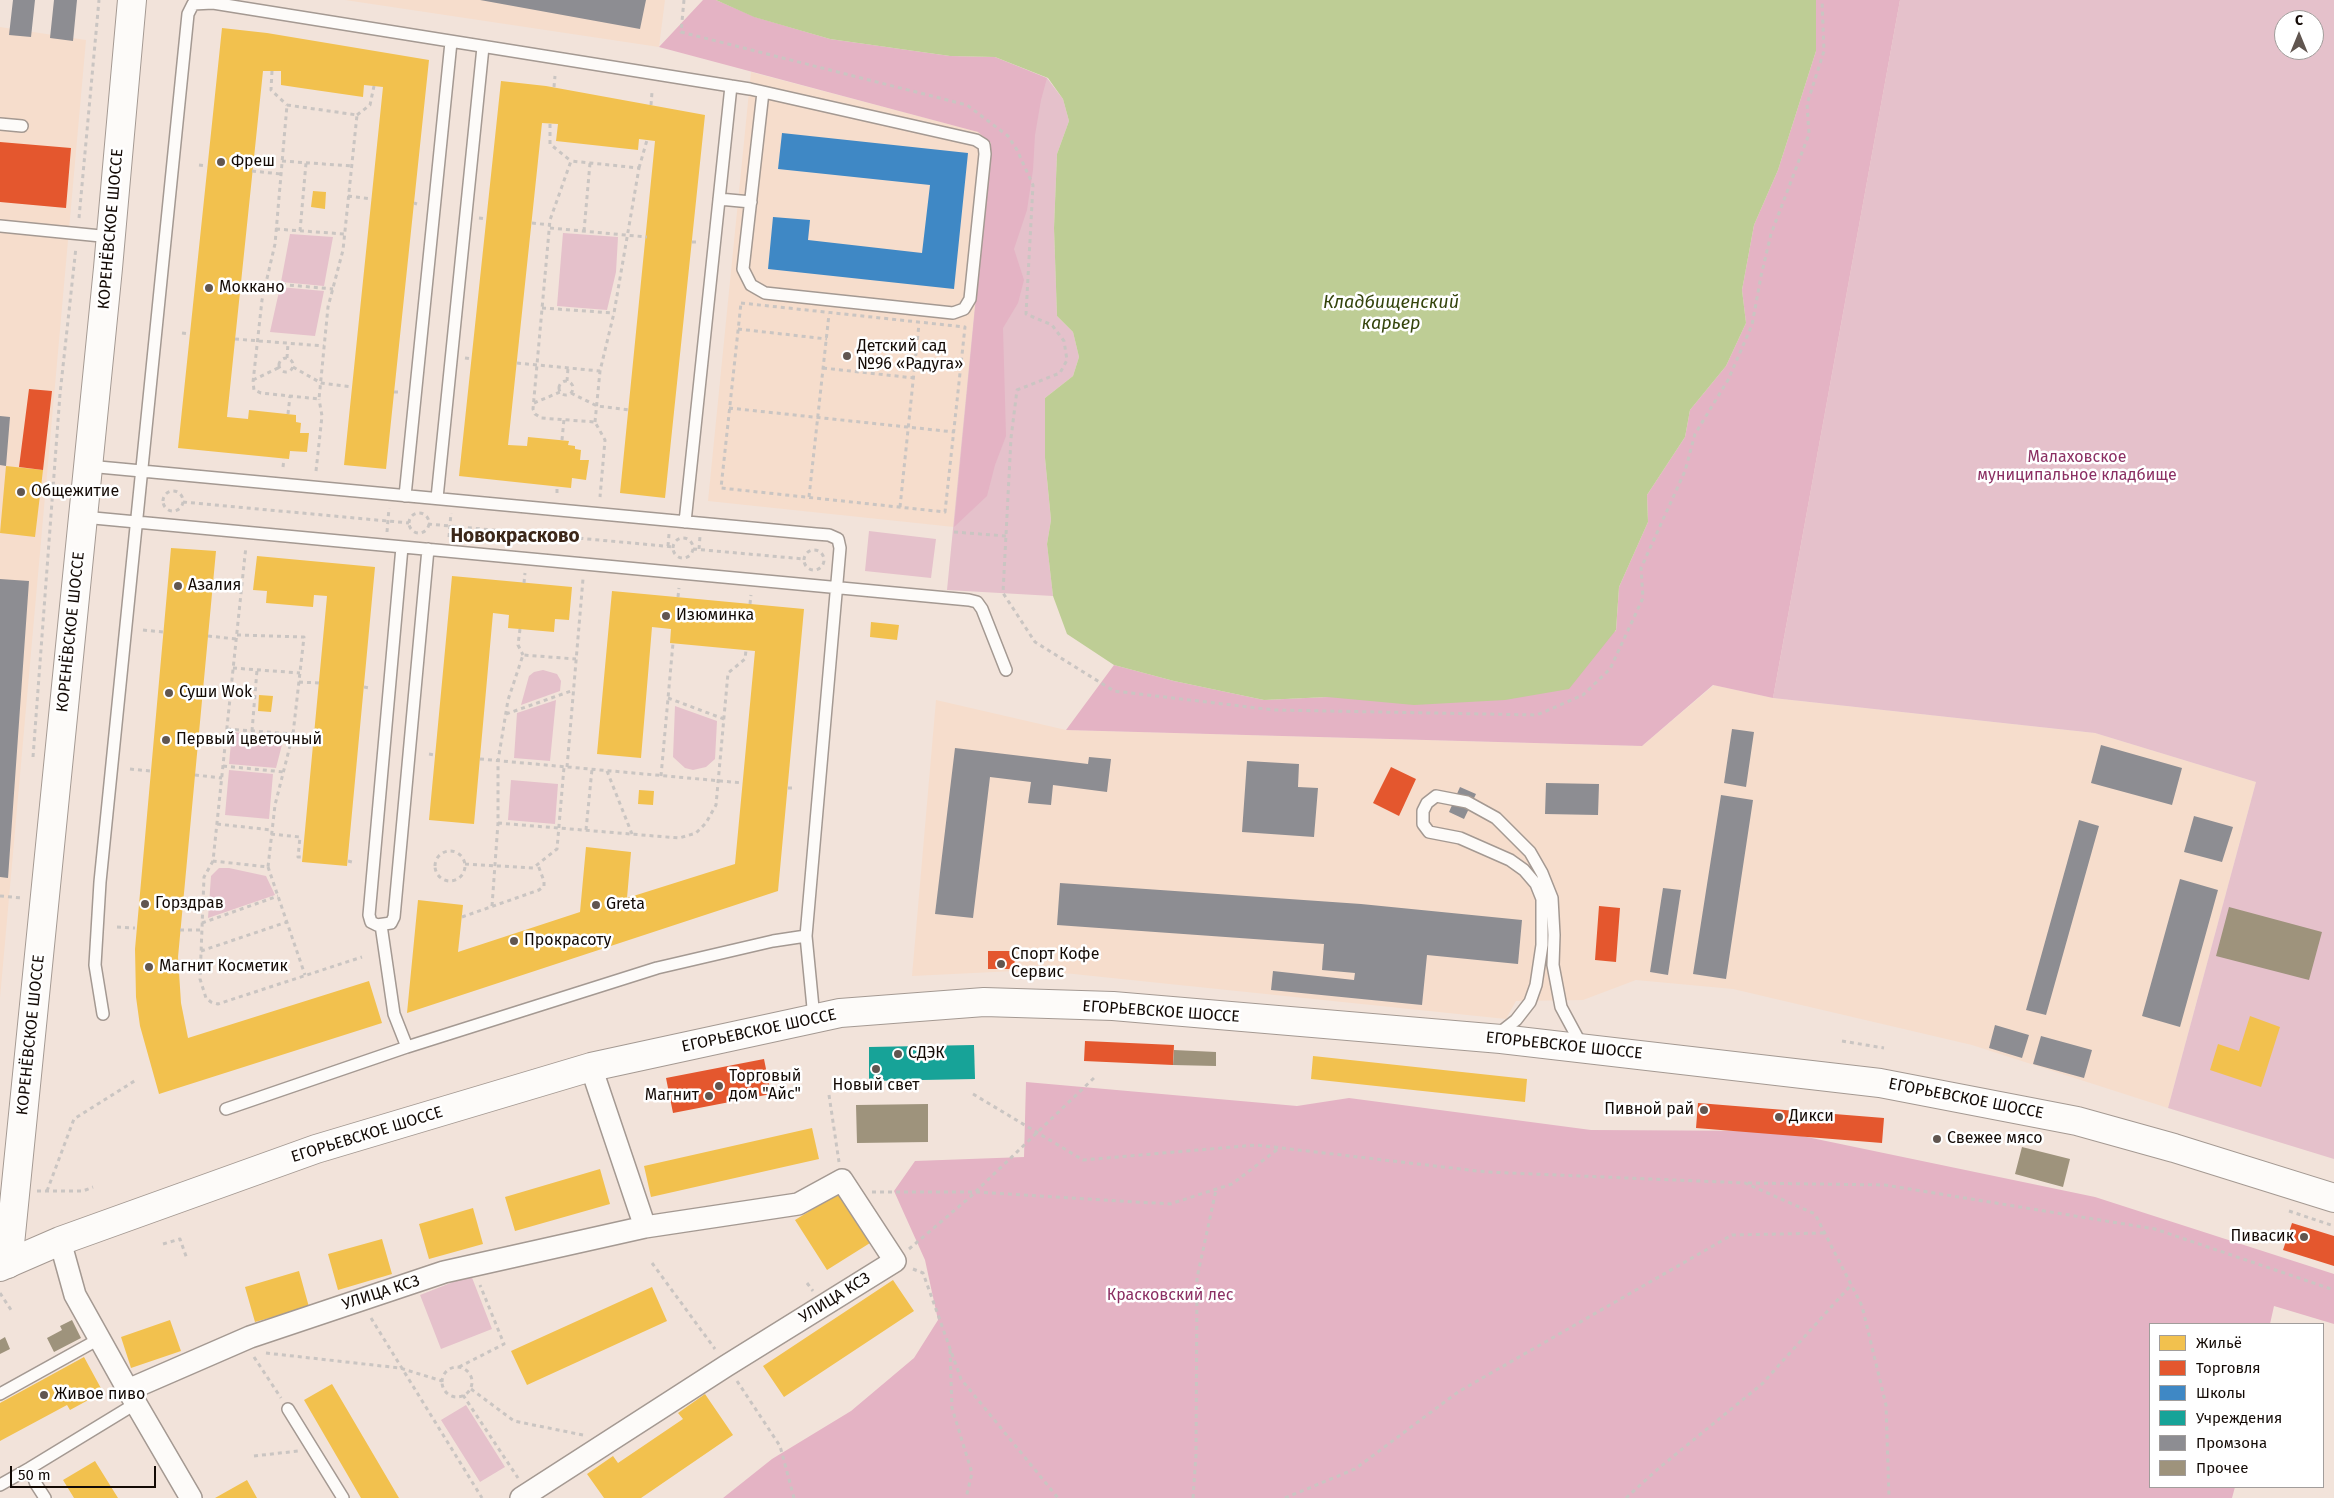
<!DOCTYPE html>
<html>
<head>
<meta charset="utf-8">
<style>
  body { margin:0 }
  #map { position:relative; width:2334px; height:1498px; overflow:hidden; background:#f2e3da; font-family:"Fira Sans",sans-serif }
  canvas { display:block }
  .legend { position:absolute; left:2149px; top:1323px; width:175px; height:165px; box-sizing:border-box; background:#fff; border:1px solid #a19d9b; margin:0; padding:6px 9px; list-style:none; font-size:15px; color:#130a05 }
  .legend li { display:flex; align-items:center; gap:10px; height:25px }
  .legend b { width:25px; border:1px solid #a19d9b }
  .north { position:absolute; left:2274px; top:10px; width:50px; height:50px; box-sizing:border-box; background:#fff; border:1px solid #a19d9b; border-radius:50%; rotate:0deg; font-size:14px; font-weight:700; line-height:20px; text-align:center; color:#130a05 }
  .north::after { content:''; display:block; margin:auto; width:18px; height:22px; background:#615650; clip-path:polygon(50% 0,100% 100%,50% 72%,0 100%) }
  .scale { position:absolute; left:10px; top:1466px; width:146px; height:22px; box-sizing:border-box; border:2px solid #130a05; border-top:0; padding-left:6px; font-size:15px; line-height:18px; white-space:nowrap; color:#130a05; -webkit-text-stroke:4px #fff; paint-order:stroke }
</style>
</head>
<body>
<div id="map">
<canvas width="2334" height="1498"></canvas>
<ul class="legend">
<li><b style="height:14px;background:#f2c14e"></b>Жильё</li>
<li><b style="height:14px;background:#e4572e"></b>Торговля</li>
<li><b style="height:14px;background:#3f88c5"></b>Школы</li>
<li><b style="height:14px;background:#17a398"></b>Учреждения</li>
<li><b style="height:14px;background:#8d8d92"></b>Промзона</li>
<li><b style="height:14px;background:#9e937c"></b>Прочее</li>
</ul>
<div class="north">С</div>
<div class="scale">50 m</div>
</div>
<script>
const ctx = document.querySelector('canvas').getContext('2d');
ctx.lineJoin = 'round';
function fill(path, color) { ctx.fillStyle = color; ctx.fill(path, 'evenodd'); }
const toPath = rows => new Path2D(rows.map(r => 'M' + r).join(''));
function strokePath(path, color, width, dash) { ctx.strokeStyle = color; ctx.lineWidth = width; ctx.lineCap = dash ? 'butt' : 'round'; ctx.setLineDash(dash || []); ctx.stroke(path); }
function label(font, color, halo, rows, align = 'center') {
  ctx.font = font + ' "Fira Sans",sans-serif'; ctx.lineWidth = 5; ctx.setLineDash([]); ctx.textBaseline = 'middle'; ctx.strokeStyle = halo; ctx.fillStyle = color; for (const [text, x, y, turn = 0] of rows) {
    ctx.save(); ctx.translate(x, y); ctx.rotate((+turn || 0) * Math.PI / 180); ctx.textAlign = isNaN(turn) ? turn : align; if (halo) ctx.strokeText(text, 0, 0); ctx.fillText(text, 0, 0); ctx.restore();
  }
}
fill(toPath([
  [345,0,665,0,659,47],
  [0,27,86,40,0,998],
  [751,72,979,132,991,143,954,527,708,501],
  [1714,685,1773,698,2095,733,2256,782,2168,1108,1972,1045,1733,989,1636,980,1583,1000,1516,1001,1506,1019,1035,970,912,976,936,700,1066,730,1642,746]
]), '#f6ddcc');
fill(toPath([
  [1900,0,2334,0,2334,1159,2168,1108,2256,782,2095,733,1773,698],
  [2284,20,2314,20,2314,50,2284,50],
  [1047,78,1063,99,1069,121,1057,154,1054,228,1057,316,1073,332,1079,357,1073,376,1045,398,1045,458,1051,520,1047,544,1053,596,947,590,991,143],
  [563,233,618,237,616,272,607,310,557,306],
  [290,234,333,237,324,286,281,282],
  [280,287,324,291,315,336,270,332],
  [869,531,936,539,931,578,865,571],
  [543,670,557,674,561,681,560,691,521,705,529,676,534,672],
  [556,700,550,761,514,758,517,713],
  [675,706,717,721,715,759,706,767,693,770,685,768,673,757],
  [232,732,284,737,276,768,229,764],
  [229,770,273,774,269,819,225,815],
  [511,780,558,784,555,824,508,820],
  [219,868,229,868,266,876,275,895,208,918,211,876],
  [471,1275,492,1329,441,1349,420,1295],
  [466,1405,505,1467,480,1482,441,1420]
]), '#e5c1cb');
fill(toPath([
  [703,0,716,0,755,17,830,39,950,56,995,57,1047,78,1041,100,1035,135,1033,170,1027,210,1014,249,1024,280,1018,303,1003,328,1006,436,995,465,987,496,954,527,991,143,978,132,659,47],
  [1816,0,1900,0,1773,698,1713,685,1642,746,1066,730,1114,665,1174,681,1264,700,1327,697,1616,631,1619,587,1648,522,1647,495,1685,437,1690,410,1726,366,1746,323,1742,290,1754,225,1778,170,1816,51],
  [1026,1082,1297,1106,1349,1098,1591,1130,1778,1131,2095,1197,2334,1274,2334,1324,2274,1306,2270,1324,2150,1324,2150,1487,2235,1487,2232,1498,723,1498,772,1459,851,1411,914,1358,938,1320,925,1260,894,1191,915,1161,1024,1157]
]), '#e4b3c4');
fill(toPath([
  [716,0,1816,0,1816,51,1778,170,1754,225,1742,290,1746,323,1726,366,1690,410,1685,437,1647,495,1648,522,1619,587,1616,630,1569,689,1505,700,1414,705,1327,697,1264,700,1174,681,1114,665,1067,634,1053,596,1047,544,1051,520,1045,458,1045,398,1073,376,1079,357,1073,332,1057,316,1054,228,1057,154,1069,121,1063,99,1048,78,995,57,950,56,830,39,754,17]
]), '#becd95');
fill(toPath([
  [222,28,267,33,429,60,386,469,344,465,383,87,364,85,363,97,301,88,281,85,281,71,263,71,227,417,248,419,249,410,296,415,296,422,301,423,300,433,309,433,307,452,290,451,289,459,178,448],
  [501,81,546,86,705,115,665,498,620,493,655,141,639,139,638,150,556,141,558,124,542,123,508,445,527,446,528,437,569,441,568,445,575,446,575,449,581,450,580,460,589,460,586,480,572,478,571,488,459,476],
  [313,191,326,192,325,209,311,207],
  [6,466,43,470,35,537,0,533],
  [171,548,216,551,178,957,181,1003,188,1038,369,981,382,1023,159,1094,140,1026,136,997,135,949],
  [257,556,375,567,347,866,302,862,327,596,314,595,313,607,266,603,267,591,253,590],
  [452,576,572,587,569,620,555,619,554,632,508,628,509,615,493,613,474,824,429,820],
  [612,591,804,609,778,891,407,1013,418,900,463,905,458,952,580,912,586,847,631,852,627,898,735,864,755,651,670,643,671,629,652,627,641,758,597,754],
  [871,622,899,625,897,640,870,637],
  [259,695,273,696,271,712,258,711],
  [639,790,654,791,653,805,638,804],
  [2250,1016,2280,1027,2261,1087,2210,1070,2218,1044,2239,1051],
  [1313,1056,1527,1079,1525,1102,1311,1079],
  [812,1128,819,1159,651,1197,644,1166],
  [600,1169,610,1204,515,1231,505,1197],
  [839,1193,870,1243,827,1270,795,1220],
  [473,1208,483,1244,429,1259,419,1224],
  [382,1239,392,1274,338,1290,328,1254],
  [299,1271,309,1307,255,1322,245,1287],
  [893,1280,914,1311,784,1397,763,1366],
  [652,1287,667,1321,527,1385,511,1351],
  [170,1320,181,1351,131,1368,121,1337],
  [84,1357,103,1392,70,1410,67,1405,0,1441,0,1403],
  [332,1384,399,1498,361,1498,304,1400],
  [705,1394,733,1435,641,1498,604,1498,587,1474,613,1456,618,1463,683,1419,678,1413],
  [95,1461,118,1498,74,1498,63,1480],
  [247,1480,257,1498,215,1498]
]), '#f2c14e');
fill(toPath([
  [0,142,71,148,66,208,0,202],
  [29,389,52,391,43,470,19,467],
  [1391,767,1416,779,1399,816,1373,803],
  [1599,906,1620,908,1616,962,1595,960],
  [988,951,1014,951,1015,969,988,969],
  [1085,1041,1174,1045,1173,1065,1084,1061],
  [764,1059,771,1094,673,1113,666,1078],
  [1698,1103,1884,1118,1882,1143,1696,1128],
  [2292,1223,2334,1236,2334,1266,2283,1250]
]), '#e4572e');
fill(toPath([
  [782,133,968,153,954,289,768,269,773,217,810,220,808,240,922,253,930,185,778,169]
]), '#3f88c5');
fill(toPath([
  [974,1045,975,1079,869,1081,869,1047]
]), '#17a398');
fill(toPath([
  [13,0,35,0,31,37,9,35],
  [54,0,77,0,73,41,50,38],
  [480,0,646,0,640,29],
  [0,416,10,417,6,466,0,465],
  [0,579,29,581,8,878,0,877],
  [1732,729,1754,732,1746,787,1724,783],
  [2101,745,2182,768,2172,805,2091,783],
  [955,748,1088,764,1089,757,1111,759,1107,792,1053,785,1051,805,1028,803,1031,782,990,777,973,918,935,914],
  [1247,761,1299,764,1298,787,1318,788,1314,837,1242,832],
  [1546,783,1599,784,1598,815,1545,814],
  [1460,787,1476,794,1464,819,1449,812],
  [1721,795,1753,800,1726,979,1693,974],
  [2194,816,2233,827,2222,862,2184,852],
  [2079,820,2099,826,2046,1015,2026,1010],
  [2180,879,2218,890,2180,1027,2142,1016],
  [1060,883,1361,904,1522,920,1518,964,1427,955,1422,1005,1271,990,1273,971,1354,980,1355,973,1322,970,1324,944,1057,925],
  [1663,888,1681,890,1668,975,1650,972],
  [1995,1025,2029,1035,2022,1058,1989,1048],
  [2041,1036,2092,1050,2084,1078,2033,1064]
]), '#8d8d92');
fill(toPath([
  [2229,907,2322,932,2309,980,2216,956],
  [1174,1050,1216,1052,1216,1066,1173,1065],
  [928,1104,928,1142,857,1143,856,1105],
  [2022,1147,2070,1159,2063,1187,2015,1174],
  [72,1320,81,1338,54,1352,47,1338,62,1330,60,1326],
  [5,1337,10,1349,0,1354,0,1340]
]), '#9e937c');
const service = toPath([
  [731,86,750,89,976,140,984,145,985,154,970,299,964,309,953,313,765,293,751,285,743,269,763,92],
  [0,124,22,126],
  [719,199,751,202],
  [0,226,111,237],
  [88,466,816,534,829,535,838,539,840,548,806,936,814,1018],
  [405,496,451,42],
  [437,498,483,47],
  [83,517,969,600,977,602,982,609,1006,670],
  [402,547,369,915,371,922,377,925,391,923,394,917,428,549],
  [381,925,394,1014,407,1047],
  [103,1014,95,965,100,882,188,14,193,4,213,3,731,86,685,522],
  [1497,1035,1516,1020,1530,1002,1536,985,1542,945,1542,899,1536,884,1524,870,1510,860,1460,838,1429,832,1423,824,1423,811,1427,803,1436,796,1467,802,1496,818,1530,852,1542,873,1552,898,1554,935,1553,965,1561,1007,1582,1046],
  [226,1109,407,1047,657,968,773,941,806,936],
  [0,1394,99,1339],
  [288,1409,343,1498],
  [0,1485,30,1468],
  [45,1498,36,1484,30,1468,135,1404]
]);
const minor = toPath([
  [60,1241,75,1295,128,1390,250,1337,444,1272,645,1227],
  [128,1390,191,1498],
  [521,1498,726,1366,895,1261,842,1180,798,1204,645,1227,591,1067]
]);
const secondary = toPath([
  [8,1264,108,268,132,0]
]);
const primary = toPath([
  [0,1267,60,1241,316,1149,591,1067,840,1013,984,1002,1113,1006,1501,1039,1880,1083,2077,1121,2174,1148,2334,1198]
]);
strokePath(service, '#a49992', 14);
strokePath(minor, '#a49992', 24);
strokePath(secondary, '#a49992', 30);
strokePath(primary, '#a49992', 30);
strokePath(toPath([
  [684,0,681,32,967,105,1008,136,1017,150,1033,185,1026,314,1052,325,1064,341,1067,360,1060,373,1017,390,1011,438,1003,593,1035,642,1114,691,1274,710,1537,715,1583,695,1610,669,1643,598,1641,568,1685,471,1695,434,1728,380,1752,325,1761,276,1771,234,1809,134,1807,104,1824,51,1822,0],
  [272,71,271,90,287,105],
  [554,87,555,76],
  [287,105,357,115,343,250,328,307,319,399,261,393,254,390,253,382,262,300,275,244,287,105],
  [651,105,652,92],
  [357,115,370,105,374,86],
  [550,124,550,144,571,161],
  [282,161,352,166],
  [199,165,207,166],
  [639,168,647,140],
  [252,171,281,174],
  [348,196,372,199],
  [414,203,417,204],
  [79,218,99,0],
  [479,218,487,219],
  [532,223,550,225],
  [550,228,647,237],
  [276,229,344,234],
  [300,231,306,163],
  [584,231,590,163],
  [692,242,698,242],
  [266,283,333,289],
  [741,303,965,327,945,512,721,488,741,303],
  [542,308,614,313],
  [738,329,827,339],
  [182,333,190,334],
  [235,339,324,346],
  [287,358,288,343],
  [465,358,472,359],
  '279 365a7 7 0 1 1 14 0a7 7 0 1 1-14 0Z',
  [517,363,600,371],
  [293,367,321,383,352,387],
  [823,368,914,378],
  [253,380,280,367],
  '559 388a7 7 0 1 1 14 0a7 7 0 1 1-14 0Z',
  [567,381,568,368],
  [394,392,398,392],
  [571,393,597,406,629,410],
  [534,403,560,392],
  [729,408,954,432],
  [288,414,290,396],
  [595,422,600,371,614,313,639,168,571,161,550,220,533,409,535,414,541,418,595,422,605,440,600,497],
  [562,440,564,419],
  [283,467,284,459],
  [316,471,322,416,319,399],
  '163 501a10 10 0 1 1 20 0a10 10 0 1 1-20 0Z',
  [557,493,557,486],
  [809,497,829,314],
  [183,502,409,523],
  [900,507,919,324],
  '409 523a10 10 0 1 1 20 0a10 10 0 1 1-20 0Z',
  [428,524,674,547],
  [387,532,389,508],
  [954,532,1006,536],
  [449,537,451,513],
  '673 548a10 10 0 1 1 20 0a10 10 0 1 1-20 0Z',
  [668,546,669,534],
  [693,549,804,559],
  [699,549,700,536],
  '804 560a10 10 0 1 1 20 0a10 10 0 1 1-20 0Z',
  [524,583,525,573],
  [678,597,679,588],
  [750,604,751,595],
  [520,629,518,645,523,655],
  [143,630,163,632],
  [237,635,304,637,293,734,275,805,268,867,213,861,245,555,246,547],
  [208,636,236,639],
  [233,668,300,673],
  [299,682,319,683],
  [364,687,369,688],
  [668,698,724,719],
  [506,714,574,690],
  [227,729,293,734],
  [252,731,257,670],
  [429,754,435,755],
  [33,757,60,394,76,247],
  [480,759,743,783],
  [223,766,284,772],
  [567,767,583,579],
  [130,769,150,771],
  [607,771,632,834],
  [195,775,222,778],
  [661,776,673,643],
  [788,788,792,788],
  [498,823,679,838,696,833,706,823,716,805,728,673,745,659,746,650],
  [217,824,272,830],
  [586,830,592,769],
  [271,834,300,837,298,857,303,857],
  '435 866a15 15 0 1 1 30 0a15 15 0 1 1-30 0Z',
  [213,861,204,877,200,979,206,998,211,1002,218,1004,362,957],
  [348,861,352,862],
  [465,864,533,868,557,849,564,767],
  [268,867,305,975],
  [0,896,22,898],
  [492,906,498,823,498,761,508,700,523,655,576,659],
  [462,917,539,890,544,886,544,881,538,865],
  [202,923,278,896],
  [117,927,135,928],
  [180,930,202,930],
  [201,951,287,922],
  [1842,1041,1884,1048],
  [973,1094,1083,1160,1256,1145,1486,1172,1745,1183,1815,1214,1862,1306,1886,1405,1889,1498],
  [829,1095,839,1162],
  [1748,1183,1885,1185,2155,1229,2334,1290],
  [37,1191,83,1191,93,1187],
  [47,1191,74,1119,136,1080],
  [872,1192,974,1192,1170,1204,1232,1184,1278,1149],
  [2289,1211,2334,1226],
  [163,1244,180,1239,187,1259],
  [909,1249,969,1198,1096,1076],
  [652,1263,715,1349],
  [913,1269,923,1273,961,1379,1058,1498],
  [807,1283,813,1291],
  [0,1293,13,1313],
  [371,1318,482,1498],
  [950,1350,952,1408,972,1473,966,1498],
  [266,1353,400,1368,442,1381],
  [254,1357,281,1398],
  [459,1367,504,1344,480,1285],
  '442 1382a15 15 0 1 1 30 0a15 15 0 1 1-30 0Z',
  [737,1381,780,1446,794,1498],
  [471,1389,514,1421,583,1435],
  [463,1395,518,1478],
  [254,1456,298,1451],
  [1193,1498,1196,1455,1197,1278,1216,1190],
  [1285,1498,1355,1469,1458,1392,1732,1235,1825,1233],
  [1626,1498,1659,1468,1762,1384,1851,1285]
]), '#cac5c2', 3, [4, 4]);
strokePath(service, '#fdfbf9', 11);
strokePath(minor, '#fdfbf9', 21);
strokePath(secondary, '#fdfbf9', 28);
strokePath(primary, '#fdfbf9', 28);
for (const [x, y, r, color] of [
  [221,162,5,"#615650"],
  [209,288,5,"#615650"],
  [847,356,5,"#615650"],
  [21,492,5,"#615650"],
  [178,586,5,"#615650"],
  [666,616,5,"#615650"],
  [169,693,5,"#615650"],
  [166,740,5,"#615650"],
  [145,904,5,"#615650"],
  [596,905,5,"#615650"],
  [514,941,5,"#615650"],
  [1001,964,5,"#615650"],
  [149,967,5,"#615650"],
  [898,1054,5,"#615650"],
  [876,1069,5,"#615650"],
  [719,1086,5,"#615650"],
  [709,1096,5,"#615650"],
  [1704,1110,5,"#615650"],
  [1779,1117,5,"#615650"],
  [1937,1139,5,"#615650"],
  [2304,1237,5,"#615650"],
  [44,1395,5,"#615650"]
]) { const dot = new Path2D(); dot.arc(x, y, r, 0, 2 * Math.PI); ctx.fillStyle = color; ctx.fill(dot); strokePath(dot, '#fff', 2); }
label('16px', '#130a05', '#fff', [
  ["Фреш",231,162],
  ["Моккано",219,288],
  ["Детский сад",857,347],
  ["№96 «Радуга»",857,365],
  ["Общежитие",31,492],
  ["Азалия",188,586],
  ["Изюминка",676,616],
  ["Суши Wok",179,693],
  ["Первый цветочный",176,740],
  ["Горздрав",155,904],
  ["Greta",606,905],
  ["Прокрасоту",524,941],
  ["Спорт Кофе",1011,955],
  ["Сервис",1011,973],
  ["Магнит Косметик",159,967],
  ["СДЭК",908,1054],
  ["Торговый",729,1077],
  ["дом \"Айс\"",729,1095],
  ["Новый свет",876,1086,"center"],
  ["Магнит",699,1096,"right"],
  ["Пивной рай",1694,1110,"right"],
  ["Дикси",1789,1117],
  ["Свежее мясо",1947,1139],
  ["Пивасик",2294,1237,"right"],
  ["Живое пиво",54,1395]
], 'left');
label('16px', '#130a05', '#fff', [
  ["КОРЕНЁВСКОЕ ШОССЕ",111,229,-85],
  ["КОРЕНЁВСКОЕ ШОССЕ",71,632,-84],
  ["ЕГОРЬЕВСКОЕ ШОССЕ",1161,1012,4],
  ["ЕГОРЬЕВСКОЕ ШОССЕ",759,1031,-12],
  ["КОРЕНЁВСКОЕ ШОССЕ",31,1035,-84],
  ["ЕГОРЬЕВСКОЕ ШОССЕ",1564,1046,6],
  ["ЕГОРЬЕВСКОЕ ШОССЕ",1966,1099,11],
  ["ЕГОРЬЕВСКОЕ ШОССЕ",367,1135,-17],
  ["УЛИЦА КСЗ",381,1293,-18],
  ["УЛИЦА КСЗ",835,1298,-32]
]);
label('16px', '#8b3063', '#fff', [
  ["Малаховское",2077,458],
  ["муниципальное кладбище",2077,476],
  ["Красковский лес",1170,1296]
]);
label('italic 18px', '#34440c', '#fff', [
  ["Кладбищенский",1391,303],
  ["карьер",1391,324]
]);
label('bold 19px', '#3b2719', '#fff', [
  ["Новокрасково",515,537]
]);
</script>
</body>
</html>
